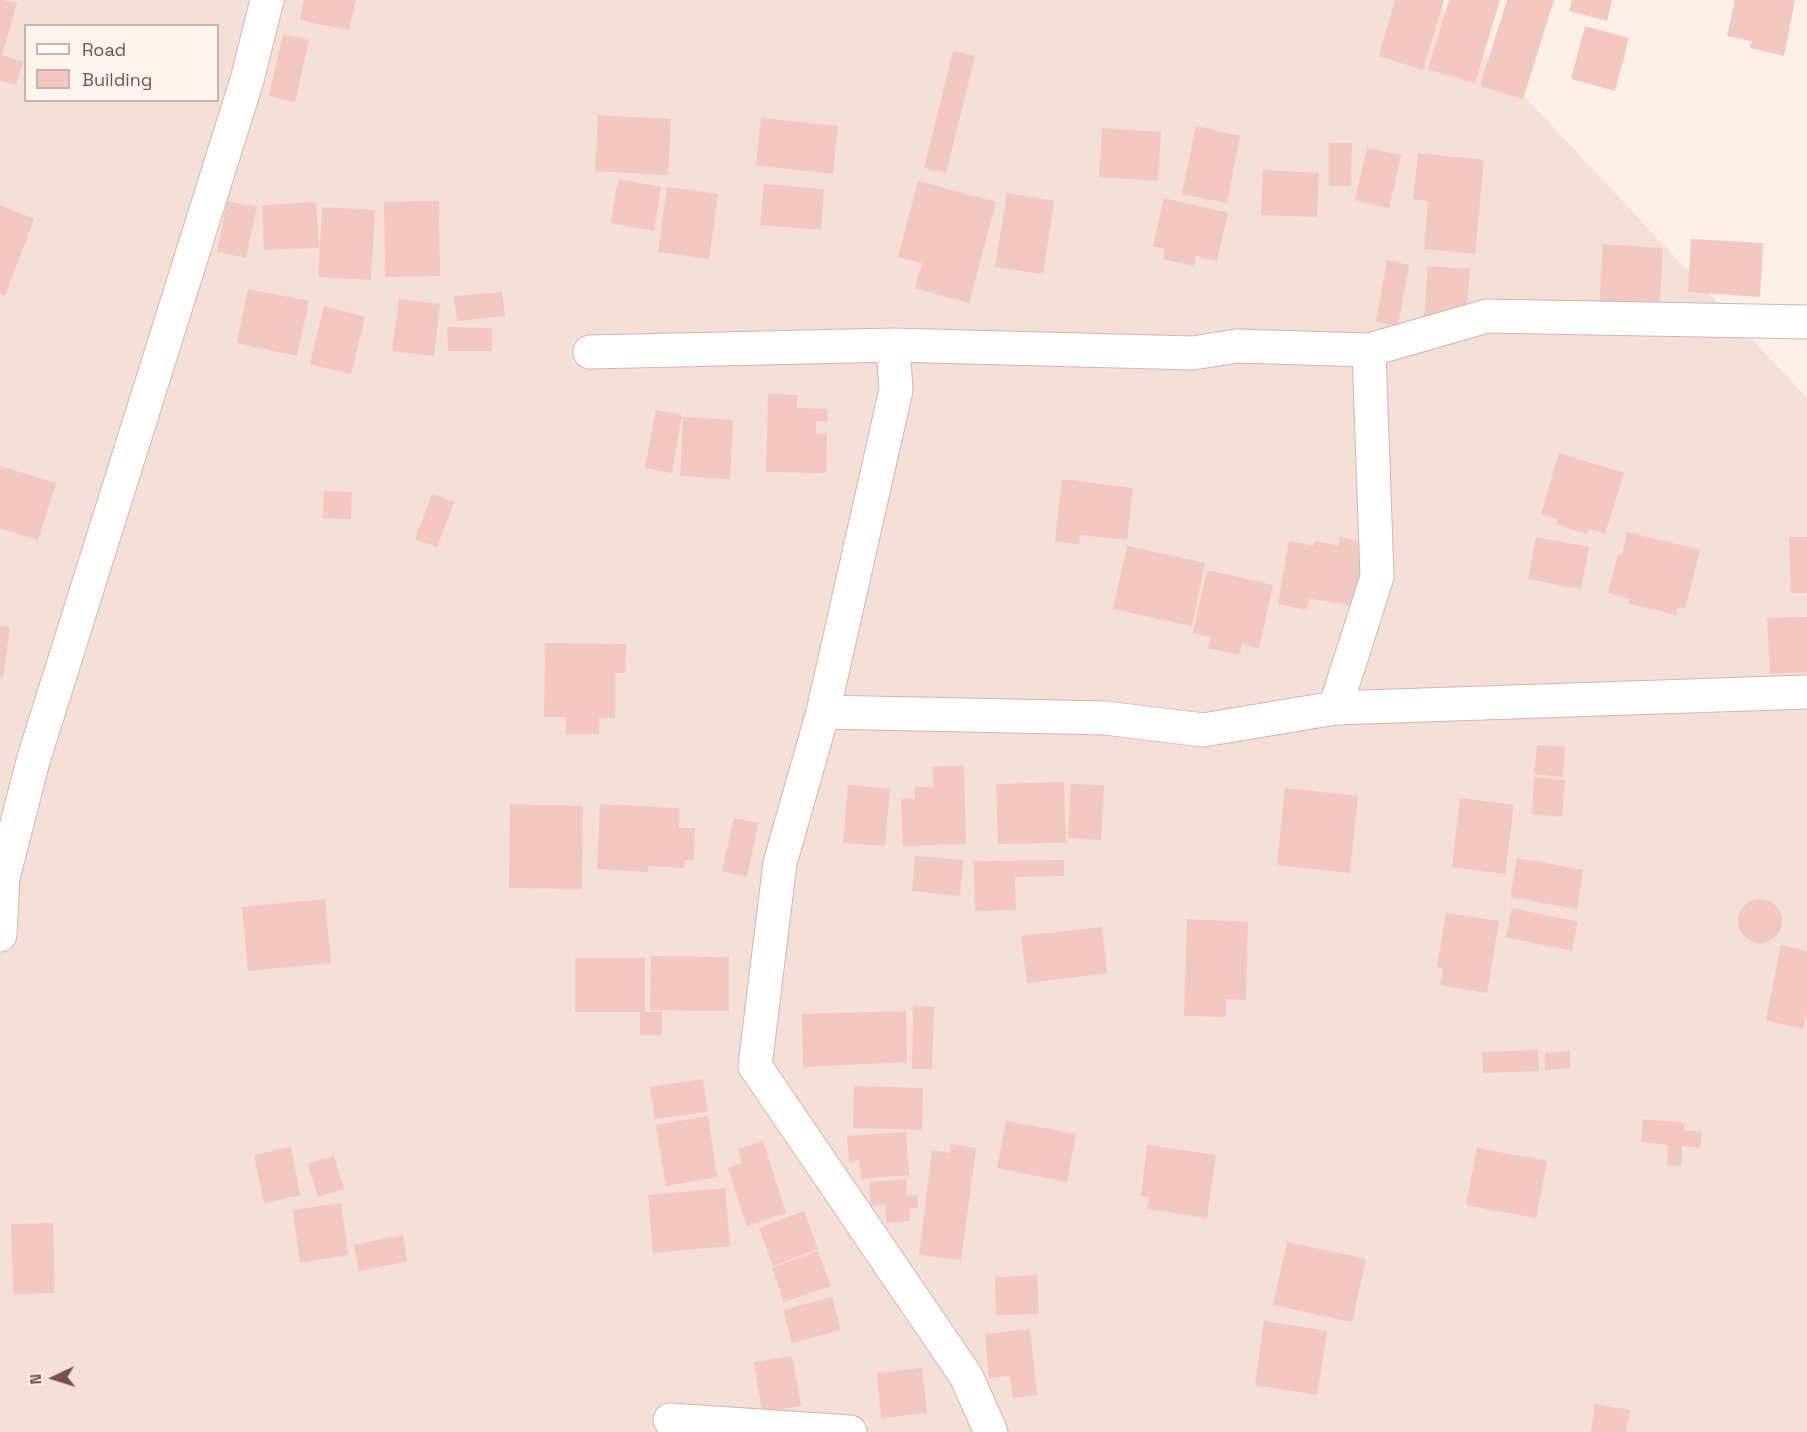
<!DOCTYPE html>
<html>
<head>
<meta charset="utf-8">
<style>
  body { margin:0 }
  #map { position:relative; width:1807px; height:1432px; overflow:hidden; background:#fcefe7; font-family:"Space Grotesk",sans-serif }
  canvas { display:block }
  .legend { position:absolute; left:24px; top:24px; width:195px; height:78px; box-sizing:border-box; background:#fff4ee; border:2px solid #c8b2ad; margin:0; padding:8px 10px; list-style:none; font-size:18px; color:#75504c }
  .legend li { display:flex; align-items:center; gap:12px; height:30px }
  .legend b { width:30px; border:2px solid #c8b2ad }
  .north { position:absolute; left:24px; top:1348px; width:60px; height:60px; -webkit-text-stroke:4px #fff4ee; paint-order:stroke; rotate:266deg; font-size:16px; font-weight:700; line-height:24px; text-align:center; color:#75504c }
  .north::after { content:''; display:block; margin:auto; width:21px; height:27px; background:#75504c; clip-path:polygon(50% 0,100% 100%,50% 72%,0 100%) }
</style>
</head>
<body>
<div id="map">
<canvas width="1807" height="1432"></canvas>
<ul class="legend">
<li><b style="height:8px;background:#fff"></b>Road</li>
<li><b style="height:16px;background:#f1c7bf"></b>Building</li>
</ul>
<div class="north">N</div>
</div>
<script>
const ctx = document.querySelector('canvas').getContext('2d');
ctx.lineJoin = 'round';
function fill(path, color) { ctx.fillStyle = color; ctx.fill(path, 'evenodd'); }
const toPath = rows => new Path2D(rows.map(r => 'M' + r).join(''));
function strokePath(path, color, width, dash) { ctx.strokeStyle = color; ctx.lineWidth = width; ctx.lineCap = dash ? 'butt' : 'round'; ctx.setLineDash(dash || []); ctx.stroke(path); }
fill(toPath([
  [0,0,1434,0,1807,398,1807,1432,0,1432],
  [26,26,218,26,218,100,26,100]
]), '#f3dfd6');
fill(toPath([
  [0,0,17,3,2,55,23,62,16,85,0,80],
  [304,0,356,0,349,30,300,20],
  [1395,0,1444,0,1423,70,1379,56],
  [1449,0,1500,0,1475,83,1428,69],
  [1507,0,1554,0,1523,99,1480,86],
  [1572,0,1612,0,1607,21,1569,11],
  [1735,0,1795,0,1784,56,1750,48,1752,41,1727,36],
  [1585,26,1629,38,1615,91,1571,79],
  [283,34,309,40,295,102,269,96],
  [953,51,975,56,946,173,924,168],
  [598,115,671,119,668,175,595,171],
  [761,118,838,126,833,174,756,165],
  [1196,126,1240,136,1227,203,1182,194],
  [1102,128,1161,132,1158,181,1099,177],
  [1329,143,1352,143,1351,186,1329,186],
  [1367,148,1401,155,1389,208,1355,200],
  [1418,153,1484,160,1475,254,1424,249,1428,201,1413,199],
  [1263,170,1319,173,1317,217,1261,215],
  [618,179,661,187,654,231,611,223],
  [918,181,996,202,969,303,915,288,922,263,898,257],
  [764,184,824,189,821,230,760,225],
  [667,187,718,194,709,259,658,252],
  [1007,193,1054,201,1043,274,995,267],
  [1164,198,1228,213,1217,261,1196,256,1194,266,1163,259,1165,249,1153,246],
  [227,201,257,207,246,258,217,252],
  [439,201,440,276,385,277,384,202],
  [316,202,319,248,264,250,262,205],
  [0,205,34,219,5,296,0,294],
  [322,207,375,210,371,280,318,277],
  [1691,239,1763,243,1760,297,1688,292],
  [1603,244,1663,248,1659,314,1599,310],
  [1387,260,1409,265,1398,326,1376,322],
  [1428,266,1470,269,1466,318,1424,316],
  [248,289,309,301,297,356,237,343],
  [502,292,505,316,457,321,454,296],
  [399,299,440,304,434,356,392,351],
  [324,306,365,317,351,374,310,364],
  [447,327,492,328,492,351,448,351],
  [768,394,797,395,797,408,828,409,827,422,816,421,816,434,827,434,826,473,766,472],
  [656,410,682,415,672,473,645,468],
  [683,417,733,420,730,479,680,476],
  [1559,453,1624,473,1605,534,1589,529,1587,534,1556,524,1558,519,1541,514],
  [0,466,56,483,38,540,0,528],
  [1062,479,1133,488,1127,540,1080,535,1079,544,1055,541],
  [324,491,352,492,351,519,323,518],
  [432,494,454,502,437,547,415,539],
  [1627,532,1700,550,1685,609,1678,607,1676,615,1628,603,1630,599,1608,593,1618,554,1622,555],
  [1340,537,1366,543,1354,606,1309,598,1307,610,1278,604,1289,541,1314,546,1315,541,1338,546],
  [1536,537,1589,547,1581,589,1528,579],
  [1789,537,1807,537,1807,593,1791,593],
  [1127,546,1205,563,1192,626,1113,609],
  [1207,570,1273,585,1259,648,1242,644,1239,655,1208,648,1211,637,1193,633],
  [1807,617,1807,672,1770,674,1767,618],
  [0,626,10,627,3,677,0,677],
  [545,643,626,644,625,673,615,673,615,718,599,718,599,734,566,734,566,717,544,717],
  [1537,745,1565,747,1563,777,1534,774],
  [964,766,966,844,903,846,901,799,915,798,915,787,933,787,932,767],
  [1534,777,1565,780,1562,817,1532,814],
  [1064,782,1066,843,998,844,996,784],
  [1071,784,1104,785,1101,840,1068,838],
  [848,785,890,789,885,846,843,843],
  [1285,788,1358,796,1350,873,1277,865],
  [1460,798,1514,805,1505,874,1452,867],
  [510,804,583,806,582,889,509,888],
  [600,804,679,808,679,828,695,828,694,860,685,860,684,868,648,866,648,872,597,869],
  [734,818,758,823,747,877,722,871],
  [915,856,963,860,960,896,912,891],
  [1517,858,1583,870,1577,909,1510,897],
  [1064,860,1064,876,1015,877,1016,910,975,911,974,861],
  [325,899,331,963,248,971,242,907],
  '1738 921a22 22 0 1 1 44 0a22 22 0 1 1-44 0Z',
  [1512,908,1578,922,1572,951,1506,937],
  [1446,913,1499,921,1487,993,1440,985,1443,968,1437,967],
  [1187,919,1248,922,1246,1000,1226,999,1226,1017,1184,1016],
  [1102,927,1107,973,1027,983,1021,936],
  [1781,945,1807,951,1807,1011,1803,1029,1766,1020],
  [651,956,729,957,729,1011,650,1010],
  [575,958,645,958,645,1012,662,1012,662,1035,640,1035,640,1012,575,1012],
  [913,1006,934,1007,932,1069,912,1069],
  [906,1011,907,1062,803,1067,802,1014],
  [1538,1050,1539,1071,1483,1073,1482,1052],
  [1570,1051,1570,1068,1545,1070,1545,1053],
  [703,1079,708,1112,655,1119,650,1087],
  [854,1086,923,1088,922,1130,853,1128],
  [708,1116,717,1177,666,1186,656,1125],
  [1643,1119,1684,1123,1684,1130,1702,1132,1700,1148,1682,1146,1681,1166,1667,1165,1668,1145,1641,1142],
  [1006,1121,1076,1134,1067,1182,997,1168],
  [906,1132,909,1175,861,1179,859,1160,849,1162,847,1136],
  [763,1141,786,1213,747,1226,728,1168,742,1163,738,1149],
  [951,1144,976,1148,961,1260,919,1255,932,1150,950,1153],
  [1147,1145,1216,1155,1207,1218,1147,1209,1149,1197,1141,1196],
  [291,1147,300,1195,264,1203,254,1155],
  [1477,1148,1547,1161,1536,1218,1466,1205],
  [334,1156,344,1189,318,1197,308,1164],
  [906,1179,907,1196,917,1195,918,1208,909,1208,910,1221,886,1223,885,1204,871,1206,869,1182],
  [725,1188,730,1246,653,1253,648,1195],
  [341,1203,348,1255,300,1263,293,1210],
  [804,1211,818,1249,773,1266,759,1228],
  [53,1223,55,1293,13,1294,11,1224],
  [403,1235,407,1261,359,1271,354,1245],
  [1287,1242,1366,1259,1352,1322,1273,1305],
  [818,1251,831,1286,784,1302,772,1268],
  [1037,1275,1039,1314,996,1315,995,1277],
  [832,1297,841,1330,792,1343,783,1310],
  [1264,1321,1327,1331,1317,1395,1255,1385],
  [1030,1329,1037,1395,1013,1398,1010,1376,989,1378,985,1334],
  [792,1356,801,1406,762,1412,754,1362],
  [922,1368,927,1413,881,1418,877,1373],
  [1595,1404,1630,1410,1626,1432,1591,1432]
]), '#f1c7bf');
const street = toPath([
  [893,345,896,390,823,712,780,863,755,1066,966,1376,991,1432],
  [590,352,893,345,1193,353,1237,346,1369,350,1487,316,1807,322],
  [1335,708,1377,577,1369,350],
  [823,712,1105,718,1203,730,1335,708,1807,692],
  [0,935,3,878,33,761,247,80,267,0],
  [670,1420,850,1432]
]);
strokePath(street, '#d0b6b0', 35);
strokePath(street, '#fff', 33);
</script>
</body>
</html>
